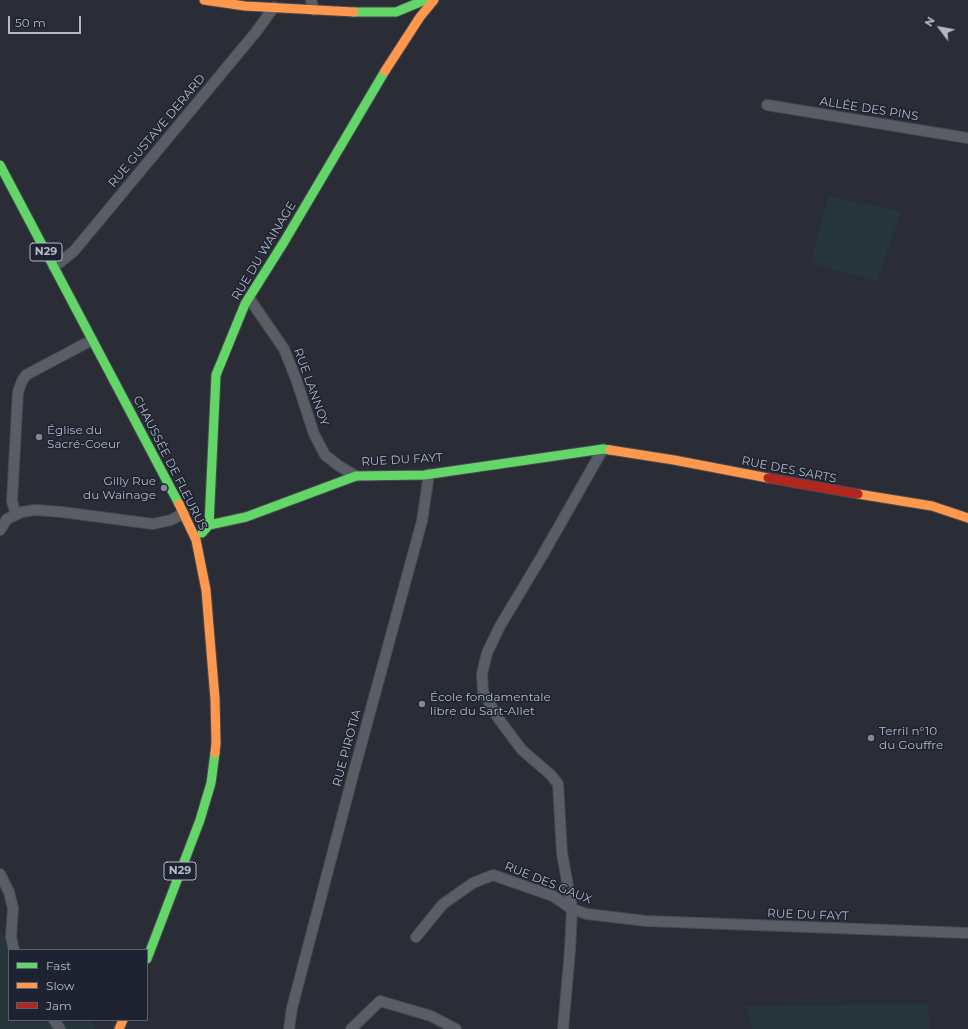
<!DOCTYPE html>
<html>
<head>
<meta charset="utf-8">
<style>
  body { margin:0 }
  #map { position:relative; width:968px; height:1029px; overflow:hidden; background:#2a2d36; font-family:Montserrat,sans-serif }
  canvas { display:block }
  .legend { position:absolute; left:8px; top:949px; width:140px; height:72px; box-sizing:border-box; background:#1e2331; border:1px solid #5a5f6d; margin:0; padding:5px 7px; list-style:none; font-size:12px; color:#b4b9c7 }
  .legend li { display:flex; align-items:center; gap:8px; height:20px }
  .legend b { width:20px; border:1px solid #5a5f6d }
  .north { position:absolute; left:920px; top:8px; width:40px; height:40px; -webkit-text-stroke:3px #1e2331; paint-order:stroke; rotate:302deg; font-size:11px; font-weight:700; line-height:16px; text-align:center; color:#b4b9c7 }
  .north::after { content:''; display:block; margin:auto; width:14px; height:18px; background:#b4b9c7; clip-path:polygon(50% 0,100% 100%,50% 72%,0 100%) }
  .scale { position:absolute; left:8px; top:16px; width:73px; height:18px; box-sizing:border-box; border:2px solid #b4b9c7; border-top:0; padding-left:5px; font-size:12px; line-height:14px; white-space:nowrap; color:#b4b9c7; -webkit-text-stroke:3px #1e2331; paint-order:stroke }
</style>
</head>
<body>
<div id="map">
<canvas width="968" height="1029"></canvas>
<ul class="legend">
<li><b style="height:5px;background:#63d668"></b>Fast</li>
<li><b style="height:5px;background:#ff974d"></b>Slow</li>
<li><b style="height:5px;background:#b3261e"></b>Jam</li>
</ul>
<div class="north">N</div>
<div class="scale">50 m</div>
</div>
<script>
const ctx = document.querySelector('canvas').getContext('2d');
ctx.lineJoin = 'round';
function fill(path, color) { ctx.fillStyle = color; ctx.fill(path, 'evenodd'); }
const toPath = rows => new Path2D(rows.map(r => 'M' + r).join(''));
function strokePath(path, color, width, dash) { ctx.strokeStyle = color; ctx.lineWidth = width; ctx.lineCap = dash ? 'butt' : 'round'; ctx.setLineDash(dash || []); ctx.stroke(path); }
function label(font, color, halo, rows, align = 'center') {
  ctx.font = font + ' Montserrat,sans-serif'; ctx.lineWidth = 3; ctx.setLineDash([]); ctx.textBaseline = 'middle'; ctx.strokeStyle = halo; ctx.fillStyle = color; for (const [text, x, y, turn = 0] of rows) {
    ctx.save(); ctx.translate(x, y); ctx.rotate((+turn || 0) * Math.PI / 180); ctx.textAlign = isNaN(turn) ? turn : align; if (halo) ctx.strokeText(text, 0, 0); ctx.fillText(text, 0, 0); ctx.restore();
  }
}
fill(toPath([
  [829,196,901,212,877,282,810,262],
  [0,932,18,950,9,950,9,1020,89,1020,94,1025,95,1029,0,1029],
  [928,1004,930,1029,752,1029,746,1006]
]), '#27363b');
const street = toPath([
  [311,0,314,10],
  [767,105,968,138],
  [54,267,74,251,256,32,274,7],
  [249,298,284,349,296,379,314,434,325,455,339,466,356,476],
  [16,515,12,501,18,392,22,381,26,375,92,340],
  [0,530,7,519,22,512,35,510,62,512,153,524,171,520,184,513],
  [0,874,9,892,13,908,11,937,14,950],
  [416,937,443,904,473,883,493,875,553,896,572,909,587,914,646,921,968,933],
  [54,1020,60,1029],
  [289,1029,292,1008,353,775,422,521,429,474],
  [351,1029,380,1001,431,1016,456,1029],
  [563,1029,570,950,572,909,562,853,558,784,551,775,522,750,498,718,483,692,482,674,487,653,500,626,542,556,603,449]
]);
const fast = toPath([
  [354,12,396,12,425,0],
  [0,165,179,504],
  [209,525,246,517,356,476,424,475,603,449,610,450],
  [202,533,209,525,216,375,245,304,284,242,385,71],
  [147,959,200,820,211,783,215,753]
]);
const slow = toPath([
  [204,0,245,6,354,12],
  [385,71,420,17,434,0],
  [610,450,674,460,768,478],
  [858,494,932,506,968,518],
  [179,504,196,540,206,590,215,699,216,743,215,753],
  [119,1029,123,1020]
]);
const jam = toPath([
  [768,478,858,494]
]);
strokePath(street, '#484a51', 12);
strokePath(fast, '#484a51', 11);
strokePath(slow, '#484a51', 11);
strokePath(jam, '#484a51', 11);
strokePath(street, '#595d65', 10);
strokePath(fast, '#63d668', 9);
strokePath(slow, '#ff974d', 9);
strokePath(jam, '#b3261e', 9);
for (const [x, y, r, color] of [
  [39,437,4,"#848894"],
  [164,488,4,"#848894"],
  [422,704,4,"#848894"],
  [871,738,4,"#848894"]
]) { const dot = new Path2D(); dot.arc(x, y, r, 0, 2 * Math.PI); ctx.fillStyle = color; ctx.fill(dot); strokePath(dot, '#1e2331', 1.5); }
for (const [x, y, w] of [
  [46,252,32],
  [180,871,32]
]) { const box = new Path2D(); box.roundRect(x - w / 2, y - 9, w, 18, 3); ctx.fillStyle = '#1e2331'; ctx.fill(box); strokePath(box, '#b4b9c7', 1); }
label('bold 11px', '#b4b9c7', null, [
  ["N29",46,252],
  ["N29",180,871]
]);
label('12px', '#b4b9c7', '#1e2331', [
  ["ALLÉE DES PINS",869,109,9],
  ["RUE GUSTAVE DERARD",157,131,-50],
  ["RUE DU WAINAGE",264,251,-59],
  ["RUE LANNOY",311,387,70],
  ["RUE DU FAYT",402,460,-3],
  ["CHAUSSÉE DE FLEURUS",170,463,63],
  ["RUE DES SARTS",789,470,11],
  ["RUE PIROTIA",347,748,-75],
  ["RUE DES GAUX",548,883,22],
  ["RUE DU FAYT",808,915,2]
]);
label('12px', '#b4b9c7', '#1e2331', [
  ["Église du",47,430],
  ["Sacré-Coeur",47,444],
  ["Gilly Rue",156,481,"right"],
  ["du Wainage",156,495,"right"],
  ["École fondamentale",430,697],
  ["libre du Sart-Allet",430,711],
  ["Terril n°10",879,731],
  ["du Gouffre",879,745]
], 'left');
</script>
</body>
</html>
